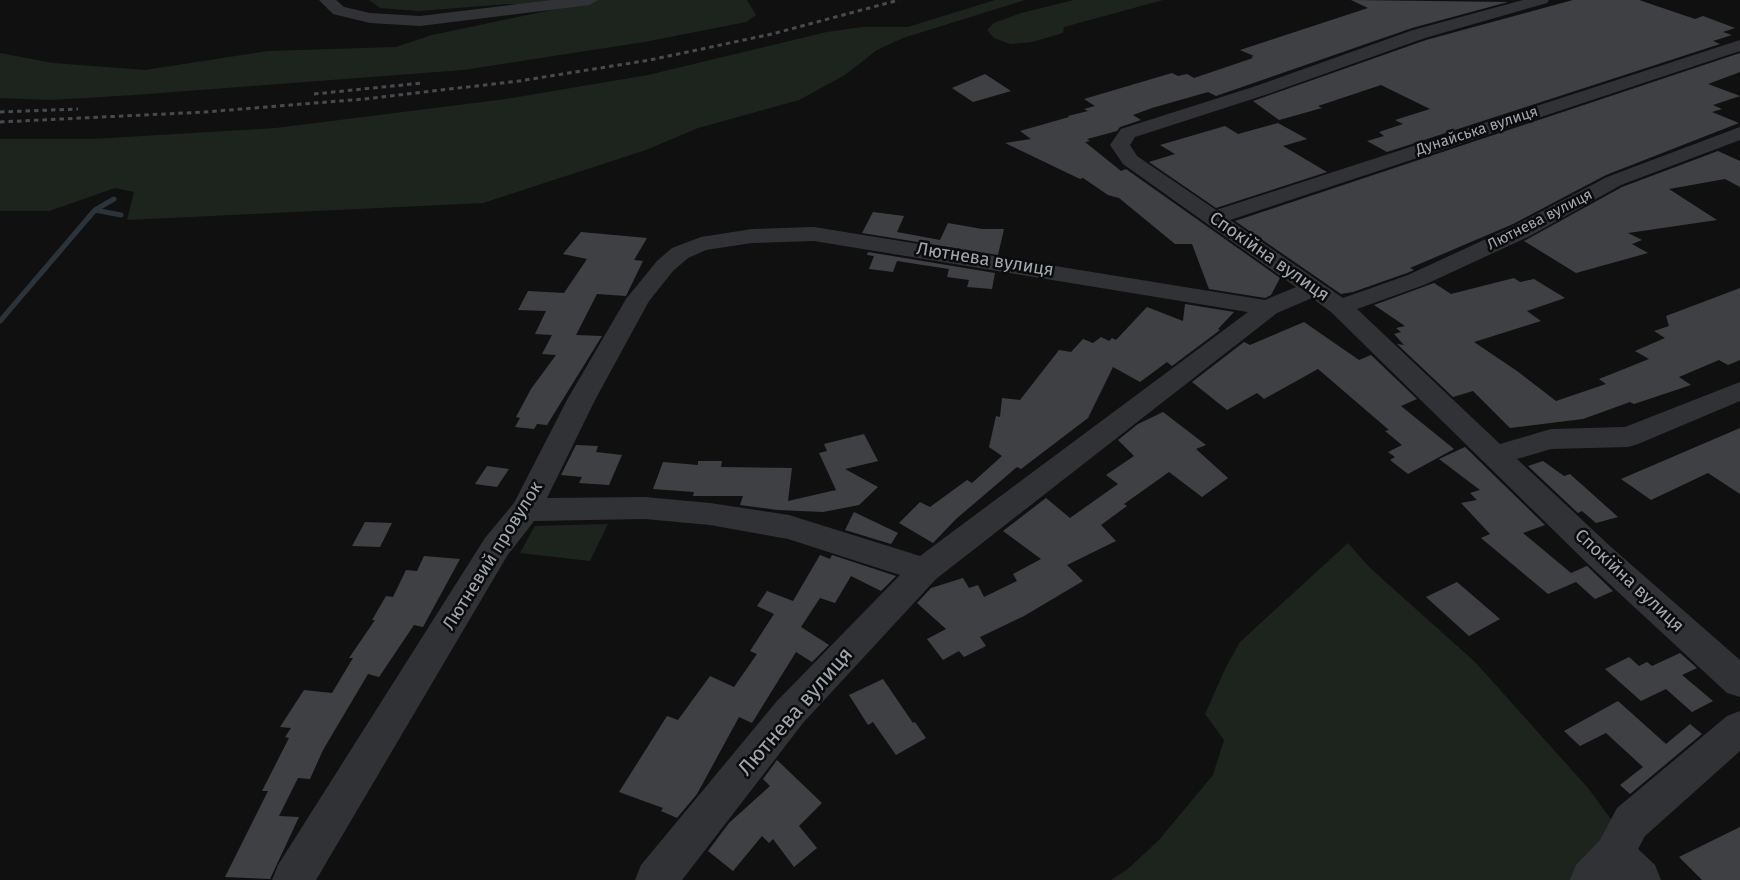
<!DOCTYPE html>
<html>
<head>
<meta charset="utf-8">
<style>
  body { margin:0 }
  canvas { display:block; background:#101011 }
</style>
</head>
<body>
<canvas width="1740" height="880"></canvas>
<script>
const ctx = document.querySelector('canvas').getContext('2d');
ctx.lineJoin = 'round';
function fill(path, color) { ctx.fillStyle = color; ctx.fill(path, 'evenodd'); }
const toPath = rows => new Path2D(rows.map(r => 'M' + r).join(''));
function strokePath(path, color, width, dash) { ctx.strokeStyle = color; ctx.lineWidth = width; ctx.lineCap = dash ? 'butt' : 'round'; ctx.setLineDash(dash || []); ctx.stroke(path); }
function label(font, color, halo, rows, align = 'center') {
  ctx.font = font + ' "Fira Sans",sans-serif'; ctx.lineWidth = 5; ctx.setLineDash([]); ctx.textBaseline = 'middle'; ctx.strokeStyle = halo; ctx.fillStyle = color; for (const [text, x, y, turn = 0] of rows) {
    ctx.save(); ctx.translate(x, y); ctx.rotate((+turn || 0) * Math.PI / 180); ctx.textAlign = isNaN(turn) ? turn : align; if (halo) ctx.strokeText(text, 0, 0); ctx.fillText(text, 0, 0); ctx.restore();
  }
}
fill(toPath([
  [369,0,747,0,756,15,746,22,644,42,463,70,134,95,51,100,0,98,0,53,53,63,145,70,268,51,396,47,432,35,556,9,509,4,419,11,380,8],
  [995,0,1025,0,903,38,877,50,845,75,799,100,698,128,646,150,483,203,127,220,134,192,115,188,49,211,0,211,0,139,93,139,276,128,506,99,648,75,827,32,862,27,908,27],
  [1074,0,1163,0,1064,27,1063,33,1032,42,1010,44,994,38,987,30,994,23,1021,13],
  [608,524,590,561,520,553,535,526],
  [1348,543,1369,567,1475,662,1588,788,1618,829,1579,880,1111,880,1129,868,1159,840,1213,775,1224,740,1205,714,1227,665,1240,642]
]), '#1c241d');
strokePath(toPath([
  [95,210,121,215],
  [0,321,95,210,114,199]
]), '#2a343a', 5);
fill(toPath([
  [1351,0,1508,2,1412,28,1216,96,1208,92,1152,108,1133,115,1141,120,1120,127,1117,131,1087,139,1090,141,1085,142,1121,171,1126,169,1280,278,1271,295,1265,298,1209,289,1192,244,1175,244,1119,198,1108,195,1083,178,1080,179,1005,143,1031,139,1020,131,1069,117,1068,116,1088,111,1084,109,1095,106,1084,99,1172,73,1178,76,1187,74,1194,78,1253,58,1251,57,1254,56,1240,50,1368,8],
  [1573,0,1639,0,1695,19,1703,16,1735,28,1723,32,1732,35,1713,41,1720,44,1387,152,1367,141,1384,136,1379,132,1403,124,1395,120,1430,109,1381,85,1318,106,1322,108,1279,120,1253,101,1426,40],
  [1740,53,1740,72,1708,84,1740,96,1713,105,1722,109,1712,112,1739,123,1606,175,1513,224,1410,268,1414,270,1407,273,1353,292,1341,294,1235,221],
  [985,74,1011,91,973,102,952,88],
  [1278,123,1307,139,1283,146,1327,172,1216,208,1149,162,1175,154,1160,145,1225,126,1238,134],
  [1718,151,1740,161,1740,187,1725,179,1669,189,1717,220,1628,233,1642,240,1632,244,1648,253,1576,273,1524,241,1622,187],
  [873,212,904,216,897,232,940,240,948,223,982,229,1004,229,998,255,862,233],
  [581,232,647,238,634,260,643,261,626,296,597,294,576,335,602,336,547,425,537,424,534,429,515,427,520,418,516,417,531,389,556,355,542,354,552,335,535,334,546,311,518,310,528,291,564,293,587,259,563,254],
  [868,252,995,273,992,289,967,287,969,280,947,277,949,269,897,261,893,272,869,269,874,256,867,255],
  [1514,278,1520,282,1534,279,1565,298,1527,311,1541,321,1474,342,1517,371,1556,401,1606,384,1599,379,1649,359,1635,351,1665,338,1654,331,1669,326,1666,316,1740,288,1740,360,1728,365,1719,360,1679,377,1691,385,1634,404,1630,402,1583,419,1510,428,1473,391,1453,397,1397,344,1404,345,1394,334,1401,332,1396,328,1405,326,1374,305,1434,283,1451,294],
  [1185,304,1234,312,1218,329,1220,330,1172,366,1167,362,1140,382,1113,367,1088,418,1021,469,1017,467,956,519,933,543,899,523,920,502,930,507,967,480,972,483,1002,456,989,447,996,416,1000,417,1002,398,1020,400,1059,350,1071,352,1083,339,1093,343,1101,337,1109,341,1112,338,1116,340,1147,307,1183,321],
  [1304,322,1359,360,1371,355,1417,399,1401,406,1454,449,1408,474,1390,460,1395,457,1388,452,1402,445,1385,431,1389,430,1318,369,1264,399,1257,393,1227,410,1192,382,1244,342,1250,345],
  [1163,412,1206,445,1196,449,1228,478,1202,497,1169,472,1124,504,1127,506,1101,525,1116,541,1067,565,1083,581,1024,616,980,637,986,646,964,657,959,651,943,660,927,639,946,629,917,603,931,588,963,578,969,588,978,585,984,597,1017,581,1013,574,1041,559,1003,531,1046,498,1070,518,1118,484,1106,475,1134,456,1118,440,1138,424],
  [1740,428,1740,494,1708,473,1651,500,1621,479],
  [864,434,878,461,845,469,878,487,859,505,823,512,778,510,740,505,743,496,693,496,694,492,653,489,663,462,698,465,698,461,722,461,721,467,792,468,788,501,836,490,819,453,827,451,824,444],
  [576,445,598,446,596,452,622,455,609,485,579,483,582,477,561,475],
  [1465,447,1545,525,1523,533,1571,573,1587,566,1613,591,1595,599,1576,582,1548,594,1481,538,1490,534,1461,503,1477,500,1470,493,1480,490,1439,459],
  [1543,461,1564,476,1570,474,1618,517,1596,523,1582,511,1578,513,1528,466],
  [487,466,509,469,497,487,475,484],
  [854,512,898,533,891,544,845,530],
  [365,522,392,523,380,547,352,546],
  [820,555,830,559,832,555,896,576,881,591,851,576,835,603,820,598,801,627,829,645,812,662,796,652,752,723,739,717,697,794,677,818,661,811,663,808,619,792,667,716,678,720,710,676,734,687,757,654,750,651,774,614,757,606,767,591,793,601],
  [424,556,460,559,423,627,414,625,379,677,368,674,323,750,310,779,298,778,279,816,299,817,270,879,225,877,268,791,262,791,289,738,285,737,291,728,280,727,304,690,332,693,353,658,349,658,375,620,372,620,386,596,393,597,406,570,417,571],
  [1457,582,1500,619,1469,636,1426,597],
  [1680,653,1697,668,1682,675,1713,701,1692,712,1666,689,1641,701,1605,669,1629,657,1639,666,1647,662,1652,666],
  [883,679,913,723,915,722,926,738,896,755,873,722,868,725,849,695],
  [1618,701,1666,744,1690,724,1702,734,1630,794,1620,785,1643,767,1606,733,1580,746,1564,731],
  [777,760,822,803,799,826,817,848,794,867,773,839,769,843,762,836,733,871,708,851,729,823,770,786,763,779],
  [1740,827,1740,880,1702,880,1679,857]
]), '#3f4044');
fill(toPath([
  [319,0,336,0,344,7,370,13,420,16,552,0,598,0,590,5,420,26,370,23,333,14,319,0],
  [1523,0,1549,0,1547,3,1425,38,1268,94,1135,137,1130,145,1137,156,1216,210,1740,40,1740,51,1230,220,1343,298,1408,275,1514,226,1607,177,1740,127,1740,140,1621,185,1530,236,1424,285,1357,309,1500,444,1551,429,1625,427,1740,382,1740,401,1638,444,1628,447,1551,449,1517,459,1611,547,1740,660,1740,697,1727,693,1589,565,1331,312,1312,298,1277,313,936,579,803,723,682,880,635,880,641,865,777,701,900,575,788,539,710,525,645,519,534,521,507,556,316,880,272,880,278,865,485,538,514,503,567,400,626,299,657,261,672,248,701,237,752,229,814,227,1265,300,1296,287,1123,164,1110,145,1121,129,1256,86,1413,30,1523,0],
  [814,241,1248,312,920,556,789,515,710,503,645,497,547,498,595,400,649,301,673,271,688,258,706,250,752,243,814,241],
  [1740,711,1740,751,1645,836,1638,849,1655,865,1661,880,1570,880,1576,865,1600,840,1617,808,1727,716,1740,711]
]), '#313236');
strokePath(toPath([
  [314,94,422,83],
  [0,112,78,109],
  [0,122,205,112,364,99,519,81,650,60,772,34,899,0]
]), '#484a4f', 3, [4.5, 4]);
label('15px', '#a1a8b2', '#0b0b0c', [
  ["Дунайська вулиця",1477,131,-18],
  ["Лютнева вулиця",1540,220,-27]
]);
label('18px', '#a1a8b2', '#0b0b0c', [
  ["Спокійна вулиця",1269,257,35],
  ["Лютнева вулиця",985,260,9],
  ["Лютневий провулок",493,556,-58],
  ["Спокійна вулиця",1629,581,43]
]);
label('21px', '#a1a8b2', '#0b0b0c', [
  ["Лютнева вулиця",796,712,-49]
]);
</script>
</body>
</html>
